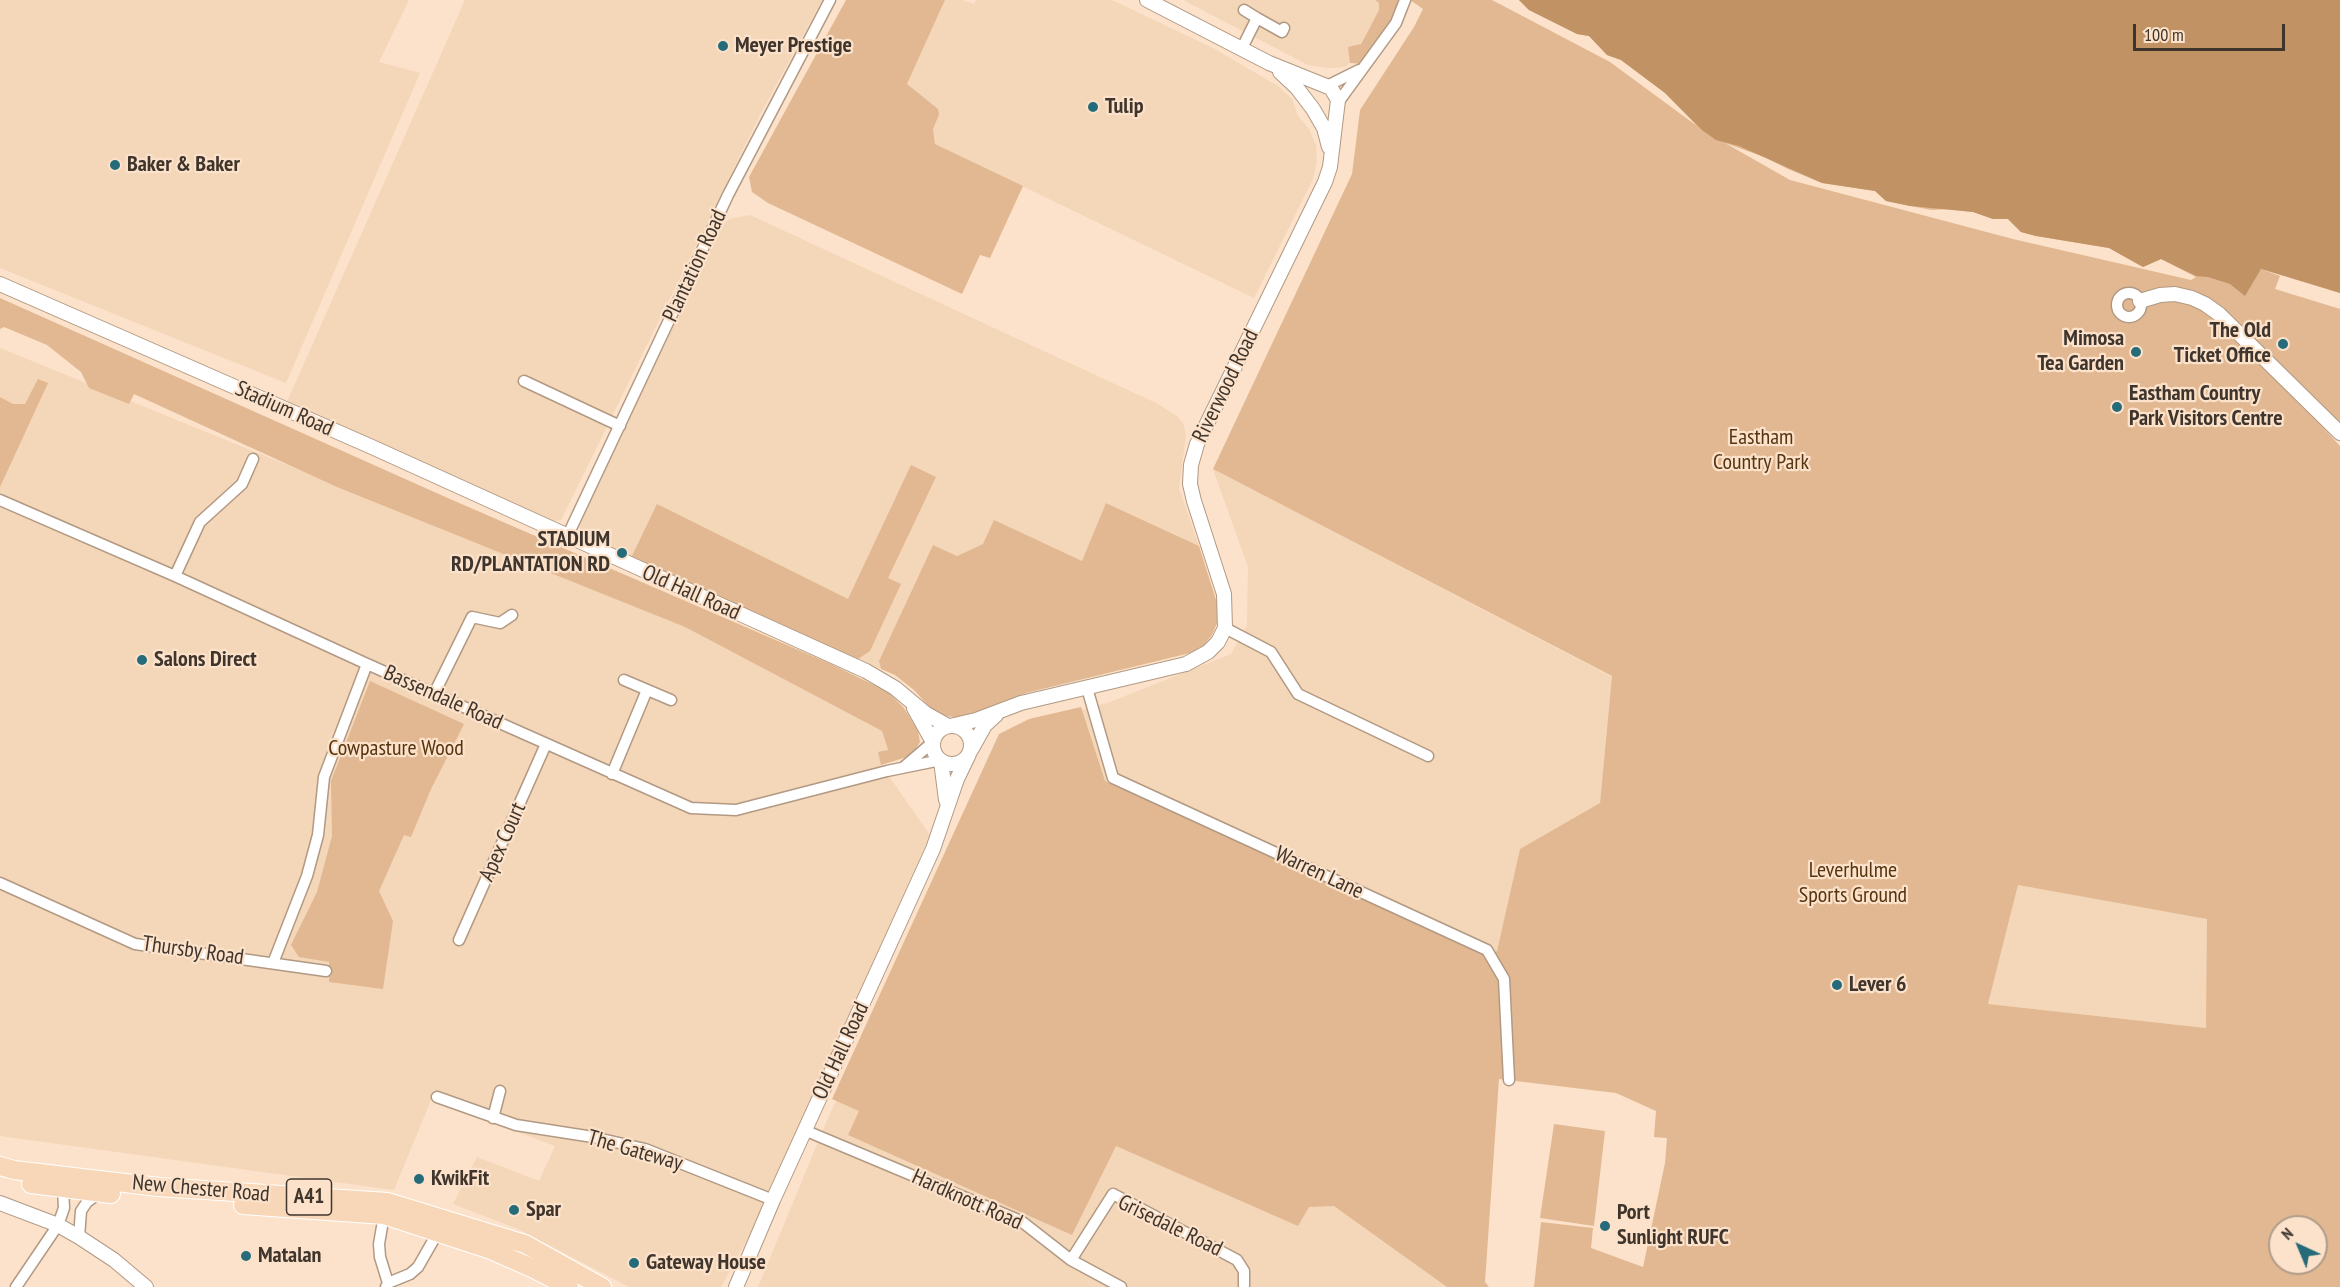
<!DOCTYPE html>
<html>
<head>
<meta charset="utf-8">
<style>
  body { margin:0 }
  #map { position:relative; width:2340px; height:1287px; overflow:hidden; background:#fce2ca; font-family:"PT Sans Narrow",sans-serif }
  canvas { display:block }
  .north { position:absolute; left:2268px; top:1215px; width:60px; height:60px; box-sizing:border-box; background:#fce2ca; border:2px solid #b09d8b; border-radius:50%; rotate:316deg; font-size:16px; font-weight:700; line-height:24px; text-align:center; color:#3f352c }
  .north::after { content:''; display:block; margin:auto; width:21px; height:27px; background:#256b7a; clip-path:polygon(50% 0,100% 100%,50% 72%,0 100%) }
  .scale { position:absolute; left:2133px; top:24px; width:152px; height:27px; box-sizing:border-box; border:3px solid #3f352c; border-top:0; padding-left:8px; font-size:18px; line-height:21px; white-space:nowrap; color:#3f352c; -webkit-text-stroke:4px #fce2ca; paint-order:stroke }
</style>
</head>
<body>
<div id="map">
<canvas width="2340" height="1287"></canvas>
<div class="north">N</div>
<div class="scale">100 m</div>
</div>
<script>
const ctx = document.querySelector('canvas').getContext('2d');
ctx.lineJoin = 'round';
function fill(path, color) { ctx.fillStyle = color; ctx.fill(path, 'evenodd'); }
const toPath = rows => new Path2D(rows.map(r => 'M' + r).join(''));
function strokePath(path, color, width, dash) { ctx.strokeStyle = color; ctx.lineWidth = width; ctx.lineCap = dash ? 'butt' : 'round'; ctx.setLineDash(dash || []); ctx.stroke(path); }
function label(font, color, halo, rows, align = 'center') {
  ctx.font = font + ' "PT Sans Narrow",sans-serif'; ctx.lineWidth = 4.5; ctx.setLineDash([]); ctx.textBaseline = 'middle'; ctx.strokeStyle = halo; ctx.fillStyle = color; for (const [text, x, y, turn = 0] of rows) {
    ctx.save(); ctx.translate(x, y); ctx.rotate((+turn || 0) * Math.PI / 180); ctx.textAlign = isNaN(turn) ? turn : align; if (halo) ctx.strokeText(text, 0, 0); ctx.fillText(text, 0, 0); ctx.restore();
  }
}
fill(toPath([
  [0,0,409,0,379,62,420,73,286,383,0,268],
  [465,0,822,0,759,117,561,520,553,521,287,402],
  [945,0,962,0,974,4,976,0,1112,0,1213,48,1278,86,1292,99,1298,116,1309,129,1316,145,1317,162,1313,179,1254,298,935,144,933,129,939,115,907,84],
  [1183,0,1375,0,1379,3,1379,10,1360,45,1349,47,1350,63,1345,67,1327,68,1308,65],
  [750,215,1156,403,1177,416,1183,423,1186,435,1179,488,1199,546,1107,503,1082,561,983,544,957,556,933,546,879,661,881,669,581,534,580,526,584,516,715,238,722,226,729,219],
  [0,348,685,627,882,731,888,751,881,765,930,835,752,1231,721,1287,629,1287,518,1229,453,1204,477,1157,539,1181,555,1146,431,1100,394,1190,0,1136],
  [1213,469,1612,677,1600,804,1520,849,1497,952,1446,978,1334,1205,1447,1287,758,1287,828,1118,1009,731,1110,702,1231,654,1247,625,1248,567],
  [2018,885,2207,918,2207,1028,1988,1004]
]), '#f4d6b8');
fill(toPath([
  [846,0,945,0,907,84,938,109,939,115,933,129,935,144,1023,186,990,258,980,255,962,294,768,203,752,192,749,177],
  [1375,0,1397,0,1402,3,1384,36,1362,64,1350,63,1348,47,1361,44,1379,10,1379,3],
  [1410,0,1492,0,1610,62,1697,126,1665,93,1621,60,1607,55,1589,36,1577,34,1529,10,1519,0,1593,0,1810,101,1968,152,1984,160,2143,200,2266,221,2340,238,2340,293,2330,290,2324,280,2295,273,2267,243,2249,260,2222,259,2233,269,2242,266,2255,277,2261,269,2280,276,2275,289,2340,309,2340,427,2316,420,2340,446,2340,1287,1534,1287,1541,1222,1593,1228,1591,1248,1643,1267,1665,1163,1667,1138,1654,1137,1656,1111,1616,1093,1499,1079,1485,1282,1489,1287,1447,1287,1334,1206,1309,1207,1298,1226,1116,1146,1072,1235,848,1135,859,1111,832,1099,999,734,1029,719,1081,707,1105,781,1490,955,1497,951,1520,849,1600,803,1612,676,1213,469,1352,174,1360,110,1414,27,1423,9],
  [1725,143,1764,157,1788,169,1822,183,1875,191,1886,201,1931,210,1948,209,1973,212,1993,219,2008,219,2021,232,2036,236,2109,248,2143,267,2161,259,2196,277,2191,280,2013,239,1790,180],
  [2018,885,2207,919,2206,1028,1988,1004],
  [2280,1227,2316,1227,2316,1263,2280,1263],
  [0,298,450,499,831,664,888,692,904,708,918,731,920,742,915,750,907,757,881,765,878,752,888,750,882,731,685,627,337,487,134,394,129,404,89,388,81,372,47,345,4,327,0,329],
  [38,379,48,383,0,487,0,397,13,404,25,404],
  [911,465,936,477,888,578,901,584,870,651,858,659,631,558,657,504,848,599],
  [1106,503,1199,546,1218,606,1218,621,1212,635,1203,646,1190,653,1026,693,978,714,964,718,944,716,932,710,914,690,895,675,881,669,879,661,933,545,957,556,983,544,994,520,1082,561],
  [370,681,464,724,431,789,411,837,404,835,379,891,393,921,383,989,329,982,329,962,299,957,291,945,317,892,332,836,331,781],
  [1554,1124,1605,1131,1594,1226,1540,1218]
]), '#e1b891');
fill(toPath([
  [1519,0,2340,0,2340,293,2261,269,2245,296,2230,284,2208,277,2196,276,2161,259,2143,267,2109,248,2036,236,2021,232,2008,219,1993,219,1973,212,1910,206,1886,201,1875,191,1822,183,1739,146,1716,140,1702,130,1665,93,1621,60,1607,55,1589,36,1577,34,1529,10]
]), '#c19264');
const minor = toPath([
  [1257,18,1282,32,1284,28],
  [1242,48,1257,18,1244,10],
  [1327,86,1359,70],
  [1337,104,1396,23,1405,0],
  '2117 305a12 12 0 1 1 24 0a12 12 0 1 1-24 0Z',
  [524,381,620,426],
  [0,500,175,576,367,664,691,808,736,810,887,771,941,760],
  [567,537,728,195,830,0],
  [175,576,200,522,242,484,253,459],
  [1225,628,1271,652,1298,694,1428,756],
  [624,680,671,700],
  [1087,688,1113,778,1487,950,1504,979,1509,1080],
  [434,694,472,617,500,623,512,615],
  [905,766,933,742],
  [612,774,647,690],
  [0,883,135,944,326,971],
  [459,940,546,744],
  [273,963,307,876,318,835,324,777,367,664],
  [437,1097,516,1125,593,1137,645,1149,773,1200],
  [493,1118,500,1091],
  [804,1130,1021,1221,1071,1260,1121,1287],
  [384,1215,379,1244,380,1257,388,1283,386,1287],
  [79,1237,81,1211,87,1202,99,1193],
  [1071,1260,1113,1194,1237,1260,1244,1271,1244,1287],
  [388,1283,410,1274,418,1267,438,1232],
  [16,1287,58,1225,64,1208,63,1189]
]);
const tertiary = toPath([
  [1280,72,1297,88,1313,109,1324,128,1329,147],
  [0,284,372,447,866,671,895,688,925,713,948,726],
  [2140,301,2160,295,2175,294,2192,298,2205,304,2219,314,2340,433],
  [914,708,933,742],
  [950,726,976,720,1021,703,1186,664,1208,652,1218,642,1225,628,1224,594,1194,501,1190,484,1191,465,1197,444,1325,182,1330,167,1338,100,1331,88,1269,63,1147,0],
  '933 745a19 19 0 1 1 38 0a19 19 0 1 1-38 0Z',
  [971,750,985,725,996,715],
  [941,761,946,800],
  [0,1203,58,1225,79,1237,114,1260,146,1287],
  [736,1287,773,1200,933,849,957,779,969,754]
]);
const trunk = toPath([
  [0,1166,14,1170,159,1187,388,1202,525,1244,602,1287],
  [31,1184,111,1194],
  [243,1205,384,1215,491,1250,534,1269,569,1287]
]);
strokePath(minor, '#b19983', 13);
strokePath(tertiary, '#b19983', 16);
strokePath(trunk, '#fff', 20);
strokePath(minor, '#fff', 10);
strokePath(tertiary, '#fff', 14);
strokePath(trunk, '#f8d7b8', 18);
for (const [x, y, r, color] of [
  [723,46,6,"#256b7a"],
  [1093,107,6,"#256b7a"],
  [115,165,6,"#256b7a"],
  [2283,344,6,"#256b7a"],
  [2136,352,6,"#256b7a"],
  [2117,407,6,"#256b7a"],
  [622,553,6,"#256b7a"],
  [142,660,6,"#256b7a"],
  [1837,985,6,"#256b7a"],
  [419,1179,6,"#256b7a"],
  [514,1210,6,"#256b7a"],
  [1605,1226,6,"#256b7a"],
  [246,1256,6,"#256b7a"],
  [634,1263,6,"#256b7a"]
]) { const dot = new Path2D(); dot.arc(x, y, r, 0, 2 * Math.PI); ctx.fillStyle = color; ctx.fill(dot); strokePath(dot, '#fce2ca', 2); }
for (const [x, y, w] of [
  [309,1197,45]
]) { const box = new Path2D(); box.roundRect(x - w / 2, y - 18, w, 36, 4.5); ctx.fillStyle = '#fce2ca'; ctx.fill(box); strokePath(box, '#3f352c', 1.5); }
label('bold 21px', '#3f352c', null, [
  ["A41",309,1197]
]);
label('bold 22px', '#3f352c', '#fce2ca', [
  ["Meyer Prestige",735,46],
  ["Tulip",1105,107],
  ["Baker & Baker",127,165],
  ["The Old",2271,331,"right"],
  ["Ticket Office",2271,356,"right"],
  ["Mimosa",2124,339,"right"],
  ["Tea Garden",2124,364,"right"],
  ["Eastham Country",2129,394],
  ["Park Visitors Centre",2129,419],
  ["STADIUM",610,540,"right"],
  ["RD/PLANTATION RD",610,565,"right"],
  ["Salons Direct",154,660],
  ["Lever 6",1849,985],
  ["KwikFit",431,1179],
  ["Spar",526,1210],
  ["Port",1617,1213],
  ["Sunlight RUFC",1617,1238],
  ["Matalan",258,1256],
  ["Gateway House",646,1263]
], 'left');
label('22px', '#3f352c', '#fce2ca', [
  ["Plantation Road",695,266,-65],
  ["Riverwood Road",1226,386,-64],
  ["Stadium Road",284,409,24],
  ["Old Hall Road",691,593,24],
  ["Bassendale Road",443,698,24],
  ["Apex Court",503,842,-66],
  ["Warren Lane",1319,873,25],
  ["Thursby Road",193,951,8],
  ["Old Hall Road",841,1051,-65],
  ["The Gateway",635,1151,16],
  ["New Chester Road",201,1189,5],
  ["Hardknott Road",967,1200,24],
  ["Grisedale Road",1170,1226,26]
]);
label('22px', '#55340f', '#fce2ca', [
  ["Eastham",1761,438],
  ["Country Park",1761,463],
  ["Cowpasture Wood",396,749],
  ["Leverhulme",1853,871],
  ["Sports Ground",1853,896]
]);
</script>
</body>
</html>
